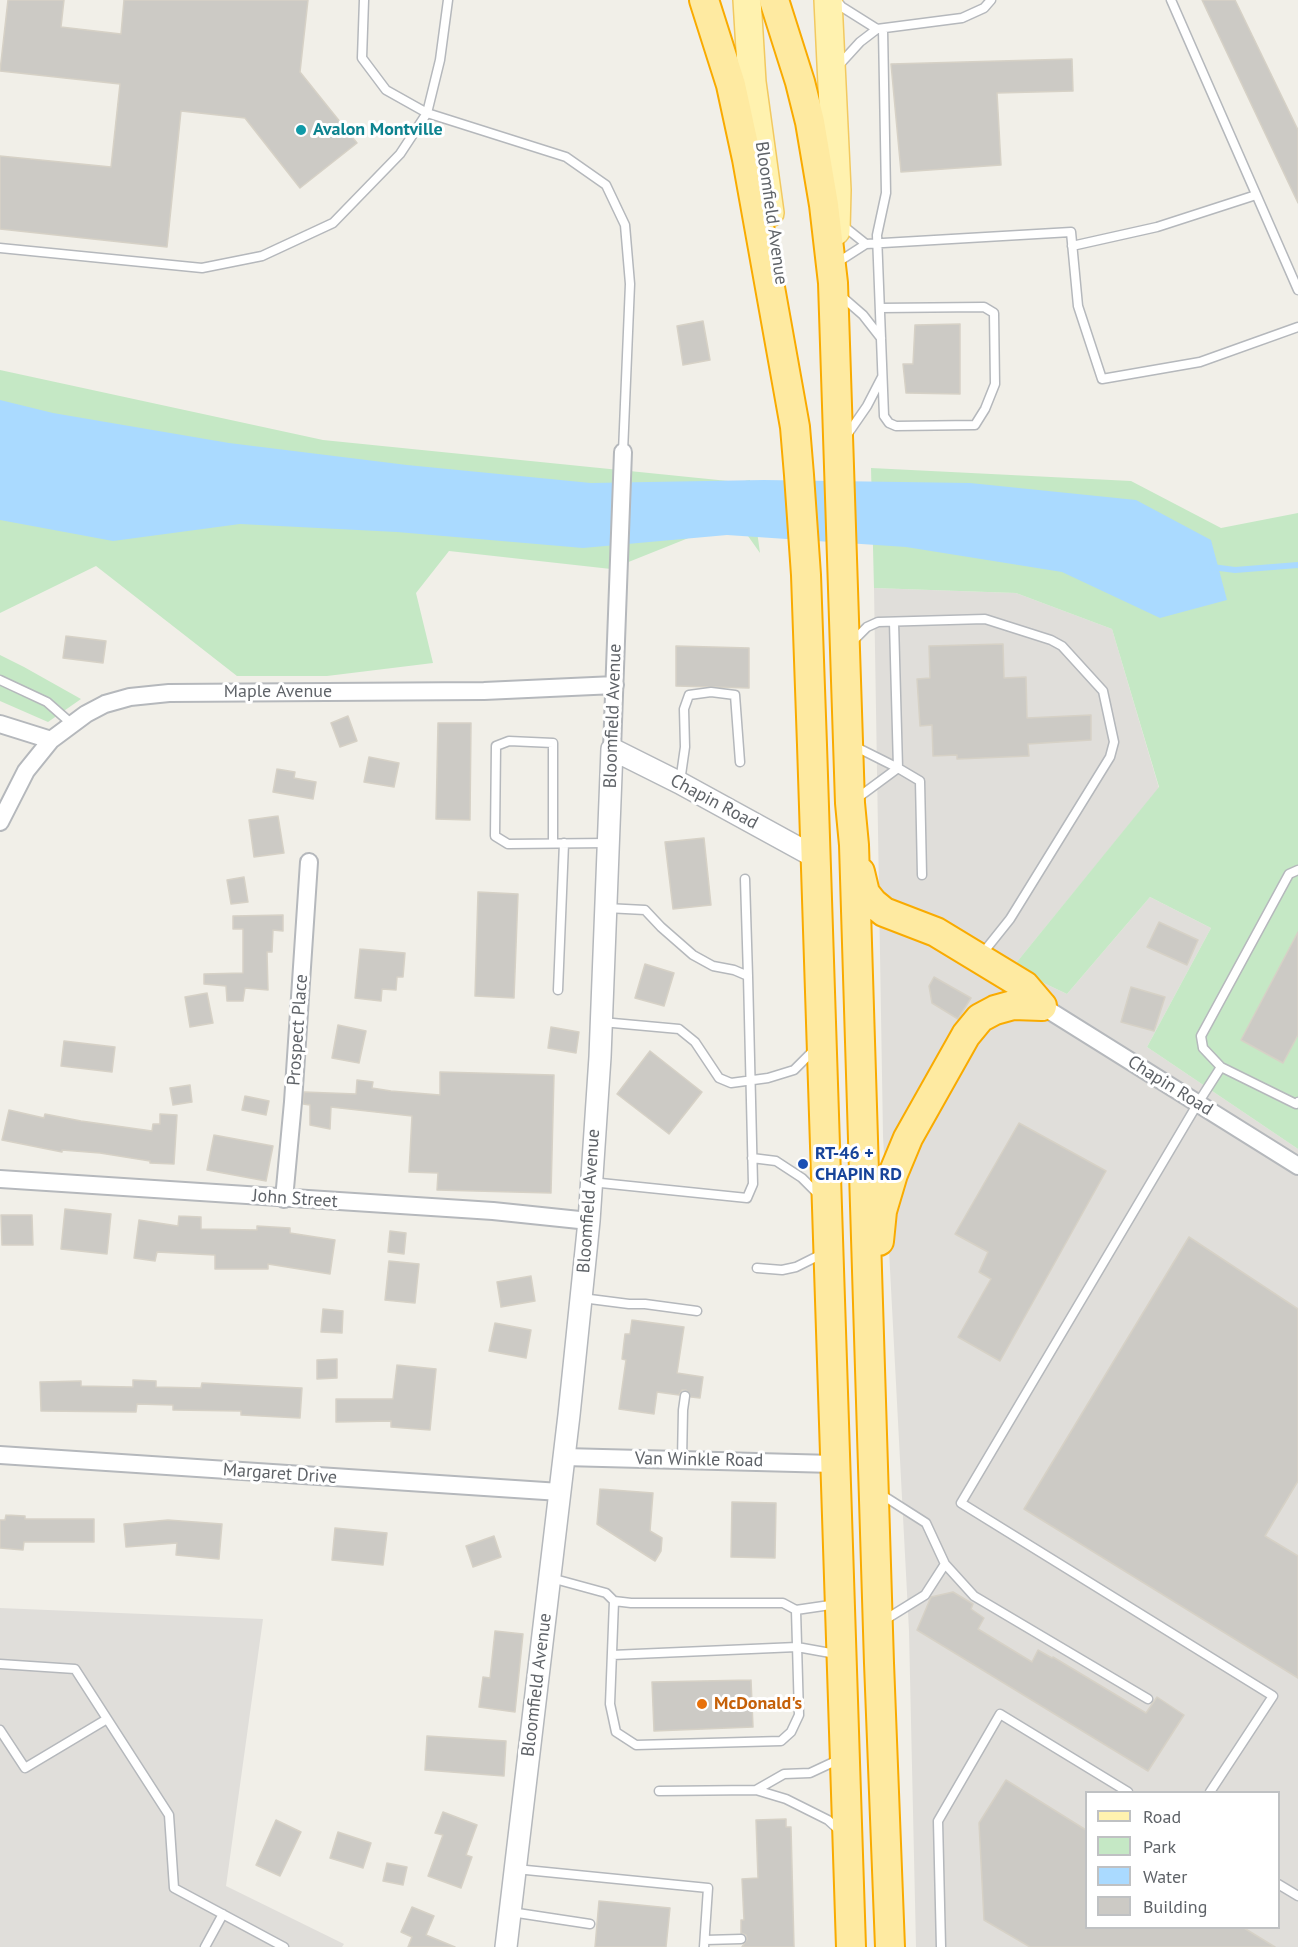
<!DOCTYPE html>
<html>
<head>
<meta charset="utf-8">
<style>
  body { margin:0 }
  #map { position:relative; width:1298px; height:1947px; overflow:hidden; background:#f1efe8; font-family:"PT Sans",sans-serif }
  canvas { display:block }
  .legend { position:absolute; left:1085px; top:1791px; width:195px; height:138px; box-sizing:border-box; background:#fff; border:2px solid #bfc1c3; margin:0; padding:8px 10px; list-style:none; font-size:18px; color:#5f6368 }
  .legend li { display:flex; align-items:center; gap:12px; height:30px }
  .legend b { width:30px; border:2px solid #bfc1c3 }
</style>
</head>
<body>
<div id="map">
<canvas width="1298" height="1947"></canvas>
<ul class="legend">
<li><b style="height:8px;background:#fff2af"></b>Road</li>
<li><b style="height:16px;background:#c5e8c5"></b>Park</li>
<li><b style="height:16px;background:#aadaff"></b>Water</li>
<li><b style="height:16px;background:#cccac5"></b>Building</li>
</ul>
</div>
<script>
const ctx = document.querySelector('canvas').getContext('2d');
ctx.lineJoin = 'round';
function fill(path, color) { ctx.fillStyle = color; ctx.fill(path, 'evenodd'); }
const toPath = rows => new Path2D(rows.map(r => 'M' + r).join(''));
function strokePath(path, color, width, dash) { ctx.strokeStyle = color; ctx.lineWidth = width; ctx.lineCap = dash ? 'butt' : 'round'; ctx.setLineDash(dash || []); ctx.stroke(path); }
function label(font, color, halo, rows, align = 'center') {
  ctx.font = font + ' "PT Sans",sans-serif'; ctx.lineWidth = 6; ctx.setLineDash([]); ctx.textBaseline = 'middle'; ctx.strokeStyle = halo; ctx.fillStyle = color; for (const [text, x, y, turn = 0] of rows) {
    ctx.save(); ctx.translate(x, y); ctx.rotate((+turn || 0) * Math.PI / 180); ctx.textAlign = isNaN(turn) ? turn : align; if (halo) ctx.strokeText(text, 0, 0); ctx.fillText(text, 0, 0); ctx.restore();
  }
}
fill(toPath([
  [874,588,1016,593,1112,629,1159,788,1012,968,1067,994,1150,897,1211,928,1147,1047,1298,1149,1298,1947,916,1947,909,1631,883,1136],
  [1086,1792,1278,1792,1278,1928,1086,1928],
  [0,1608,263,1619,226,1886,344,1944,342,1947,0,1947]
]), '#e0deda');
fill(toPath([
  [0,370,323,440,738,482,750,480,760,553,736,519,611,569,449,551,416,593,433,663,327,676,237,676,96,566,0,613],
  [871,468,1131,481,1221,528,1298,513,1298,1149,1147,1047,1211,928,1150,897,1067,994,1012,968,1159,787,1112,629,1016,593,874,588],
  [0,655,24,667,81,699,48,722,0,701]
]), '#c5e8c5');
fill(toPath([
  [0,400,53,413,229,443,407,465,591,483,764,480,970,483,1136,500,1211,540,1227,600,1160,618,1062,572,906,547,727,535,583,548,397,532,240,524,113,541,0,520]
]), '#aadaff');
strokePath(toPath([
  [1212,567,1235,570,1298,565]
]), '#aadaff', 6);
const building = toPath([
  [8,0,64,0,61,27,121,34,124,0,308,0,300,72,357,143,300,188,245,118,181,111,167,247,0,229,0,156,111,167,120,84,0,71,8,0],
  [1202,0,1235,0,1298,130,1298,203,1202,0],
  [1072,59,1073,91,997,93,1001,165,901,172,891,64,1072,59],
  [703,321,710,360,683,365,677,326,703,321],
  [960,324,960,394,906,393,903,364,913,364,915,325,960,324],
  [66,636,106,641,103,663,63,658,66,636],
  [1003,644,1004,678,1026,677,1027,718,1091,715,1091,740,1028,744,1029,756,957,759,957,755,933,756,932,725,920,726,917,679,930,678,929,646,1003,644],
  [676,646,749,648,749,688,676,686,676,646],
  [348,716,357,741,340,747,331,723,348,716],
  [438,723,471,723,470,820,436,819,438,723],
  [369,757,399,763,394,787,364,782,369,757],
  [277,769,295,772,294,778,316,782,313,799,273,792,277,769],
  [278,816,284,853,254,857,249,820,278,816],
  [704,838,711,905,673,909,665,842,704,838],
  [244,877,248,902,231,904,227,880,244,877],
  [478,892,518,894,514,998,475,996,478,892],
  [283,915,283,931,273,930,272,952,267,952,268,990,245,988,243,1001,227,1001,226,986,204,984,204,974,243,973,243,929,233,929,233,916,283,915],
  [1159,922,1198,940,1187,965,1147,947,1159,922],
  [1298,932,1298,1035,1283,1063,1241,1040,1298,932],
  [360,949,405,953,403,977,397,977,396,990,382,989,381,1001,355,998,360,949],
  [645,964,674,973,664,1006,635,998,645,964],
  [934,977,971,998,958,1019,932,1003,929,986,934,977],
  [1131,987,1165,997,1154,1031,1121,1022,1131,987],
  [207,993,213,1023,190,1027,185,997,207,993],
  [338,1025,366,1031,359,1063,332,1058,338,1025],
  [551,1027,579,1032,576,1053,548,1048,551,1027],
  [64,1041,115,1047,112,1072,61,1066,64,1041],
  [650,1051,702,1092,669,1134,617,1094,650,1051],
  [440,1072,554,1075,551,1193,437,1190,438,1173,409,1172,412,1116,331,1107,330,1129,310,1125,310,1105,303,1104,304,1092,356,1094,357,1080,373,1082,372,1088,391,1091,440,1095,440,1072],
  [190,1085,192,1102,173,1105,170,1088,190,1085],
  [245,1096,269,1101,266,1115,242,1110,245,1096],
  [9,1110,44,1118,45,1114,81,1121,152,1131,153,1124,160,1124,160,1114,177,1115,174,1164,150,1163,150,1161,100,1153,62,1150,62,1152,2,1140,9,1110],
  [1019,1123,1106,1171,1000,1361,958,1337,991,1279,979,1272,988,1252,955,1234,1019,1123],
  [214,1135,273,1146,266,1181,207,1170,214,1135],
  [65,1209,111,1214,107,1254,61,1249,65,1209],
  [1,1215,32,1215,33,1245,2,1245,1,1215],
  [179,1216,201,1217,201,1229,257,1230,257,1226,290,1228,290,1233,335,1240,330,1274,268,1264,268,1269,215,1269,215,1255,157,1252,155,1261,134,1258,139,1220,178,1226,179,1216],
  [390,1231,406,1233,404,1254,388,1252,390,1231],
  [1189,1237,1298,1309,1298,1481,1265,1536,1298,1556,1298,1678,1024,1509,1189,1237],
  [389,1261,419,1264,415,1303,385,1300,389,1261],
  [531,1276,535,1301,501,1307,497,1282,531,1276],
  [323,1309,343,1311,342,1333,321,1332,323,1309],
  [632,1320,684,1327,677,1373,703,1377,700,1398,691,1397,686,1390,682,1390,679,1395,657,1392,654,1414,619,1409,626,1360,622,1359,625,1334,630,1334,632,1320],
  [495,1323,531,1330,526,1358,489,1351,495,1323],
  [337,1359,337,1378,317,1379,317,1360,337,1359],
  [397,1365,436,1369,430,1430,391,1427,391,1421,336,1422,336,1399,393,1399,397,1365],
  [133,1380,156,1381,156,1387,201,1388,202,1383,302,1388,300,1418,241,1415,241,1411,173,1410,173,1405,137,1404,136,1412,41,1411,40,1382,81,1381,81,1386,133,1387,133,1380],
  [600,1489,653,1493,650,1531,662,1538,661,1551,655,1561,597,1524,600,1489],
  [732,1502,776,1503,775,1558,731,1557,732,1502],
  [6,1515,25,1516,25,1519,94,1519,94,1542,24,1542,23,1550,0,1548,0,1520,5,1520,6,1515],
  [168,1520,222,1524,219,1559,176,1555,177,1543,126,1547,124,1524,168,1520],
  [335,1528,387,1533,383,1565,332,1560,335,1528],
  [494,1536,501,1557,473,1567,466,1546,494,1536],
  [953,1592,973,1604,971,1609,984,1618,978,1629,1032,1662,1038,1650,1052,1658,1053,1657,1146,1713,1157,1697,1184,1715,1148,1771,917,1630,931,1597,953,1592],
  [495,1631,523,1634,515,1712,479,1707,483,1677,490,1678,495,1631],
  [751,1680,753,1727,654,1731,652,1682,751,1680],
  [427,1736,506,1741,504,1776,425,1770,427,1736],
  [1006,1780,1086,1830,1086,1928,1244,1928,1275,1947,1030,1947,984,1920,979,1823,1006,1780],
  [443,1812,477,1825,466,1855,472,1857,461,1888,428,1876,443,1835,435,1833,443,1812],
  [786,1819,786,1827,791,1827,794,1947,742,1947,747,1939,746,1935,741,1933,741,1920,744,1920,742,1879,758,1878,756,1820,786,1819],
  [276,1820,301,1832,280,1876,256,1865,276,1820],
  [338,1832,371,1843,363,1868,330,1858,338,1832],
  [387,1863,407,1867,403,1885,383,1881,387,1863],
  [599,1901,670,1908,666,1947,595,1947,599,1901],
  [412,1907,434,1916,426,1935,455,1947,408,1947,412,1937,401,1932,412,1907]
]);
fill(building, '#cccac5');
strokePath(building, '#d6d1c6', 1.5);
const service = toPath([
  [364,0,362,58,386,90,427,113,566,157,606,185,625,225,630,284,623,452],
  [836,0,842,7,877,29],
  [1171,0,1298,290],
  [839,65,860,42,877,29,962,18,984,8,991,0],
  [841,224,866,244],
  [1072,246,1157,227,1256,195],
  [0,248,202,268,262,256,333,223,400,154,427,113,440,60,448,0],
  [835,264,866,244,1071,232,1078,306,1102,379,1200,362,1298,327],
  [840,295,863,315,881,338],
  [880,308,984,307,994,313,995,384,985,409,975,425,896,426,889,423,884,416,877,235,886,193,883,29],
  [847,435,867,406,882,377],
  [894,622,898,768,920,781,922,875],
  [851,643,867,627,878,622,985,619,1051,640,1062,646,1103,691,1114,742,1110,757,1010,919,982,954],
  [0,680,47,702,72,724],
  [854,746,898,768,856,799],
  [680,782,685,747,684,709,689,695,711,692,735,695,740,762],
  [553,843,553,743,509,741,496,746,495,836,508,844,608,843],
  [745,879,748,976],
  [558,990,564,843],
  [602,1022,679,1029,695,1042,719,1078,731,1083,768,1078,794,1070,814,1050],
  [1221,1067,1296,1104,1298,1102],
  [752,1158,776,1161,802,1178,820,1196],
  [591,1182,747,1198,753,1184,748,976,734,970,713,966,693,955,661,927,645,910,606,908],
  [757,1268,782,1270,796,1267,822,1254],
  [582,1298,629,1304,645,1304,697,1311],
  [682,1460,683,1410,685,1396],
  [879,1493,926,1523,945,1564,925,1595,883,1621],
  [945,1564,974,1596,1148,1699],
  [551,1578,606,1593,614,1601,631,1603,783,1603,796,1610,837,1604],
  [614,1601,610,1704,616,1732,636,1745,781,1741,791,1732,799,1715,796,1610],
  [612,1655,797,1647,836,1654],
  [0,1664,75,1669,169,1815,174,1888,284,1947],
  [0,1730,25,1768,107,1719],
  [756,1790,784,1774,810,1773,840,1759],
  [659,1791,756,1790,786,1799,828,1820,841,1832],
  [1210,1792,1273,1696,961,1503,1198,1103,1221,1067,1203,1048,1201,1036,1289,874,1298,870],
  [516,1869,708,1888,704,1947],
  [1278,1884,1298,1896],
  [511,1912,590,1924],
  [705,1940,741,1939],
  [205,1947,223,1914],
  [941,1947,938,1821,1000,1714,1128,1792]
]);
const minor = toPath([
  [0,724,51,740],
  [612,749,623,452],
  [0,822,26,771,51,740,86,714,105,704,130,697,169,693,484,691,615,685],
  [1042,1006,1298,1166],
  [0,1179,493,1211,589,1221],
  [284,1199,293,1102,309,862],
  [0,1455,560,1492],
  [564,1457,834,1464]
]);
const tertiary = toPath([
  [506,1947,569,1415,589,1221,600,1057,612,749,680,783,815,857]
]);
const primary = toPath([
  [747,0,752,82,770,213],
  [828,0,837,190,836,231]
]);
const trunk = toPath([
  [704,0,731,85,747,159,795,427,799,475,806,575,812,745,851,1947],
  [774,0,800,82,810,122,824,205,833,283,850,803,854,845,879,1663,890,1947],
  [860,872,865,893,873,903,884,912,936,932,1025,986,1042,1006],
  [879,1241,882,1211,893,1174,908,1138,966,1035,980,1018,995,1010,1013,1005,1042,1006]
]);
strokePath(service, '#b5b8bc', 11);
strokePath(minor, '#b5b8bc', 20);
strokePath(tertiary, '#b5b8bc', 24);
strokePath(primary, '#f2c960', 30);
strokePath(trunk, '#f9ab00', 32);
strokePath(service, '#fff', 8);
strokePath(minor, '#fff', 16);
strokePath(tertiary, '#fff', 21);
strokePath(primary, '#fff2af', 27);
strokePath(trunk, '#feeaa1', 28);
for (const [x, y, r, color] of [
  [301,130,6,"#0f9aa8"],
  [803,1164,6,"#1a4fb4"],
  [702,1704,6,"#e8710a"]
]) { const dot = new Path2D(); dot.arc(x, y, r, 0, 2 * Math.PI); ctx.fillStyle = color; ctx.fill(dot); strokePath(dot, '#fff', 2); }
label('bold 18px', '#0d838f', '#fff', [
  ["Avalon Montville",313,130]
], 'left');
label('18px', '#5f6368', '#fff', [
  ["Bloomfield Avenue",771,213,82],
  ["Maple Avenue",278,692],
  ["Bloomfield Avenue",613,716,-88],
  ["Chapin Road",714,802,28],
  ["Prospect Place",298,1030,-86],
  ["Chapin Road",1170,1086,32],
  ["John Street",295,1199,4],
  ["Bloomfield Avenue",589,1201,-86],
  ["Van Winkle Road",699,1460,1],
  ["Margaret Drive",280,1474,4],
  ["Bloomfield Avenue",537,1685,-83]
]);
label('bold 18px', '#164399', '#fff', [
  ["RT-46 +",815,1154],
  ["CHAPIN RD",815,1175]
], 'left');
label('bold 18px', '#c56008', '#fff', [
  ["McDonald's",714,1704]
], 'left');
</script>
</body>
</html>
